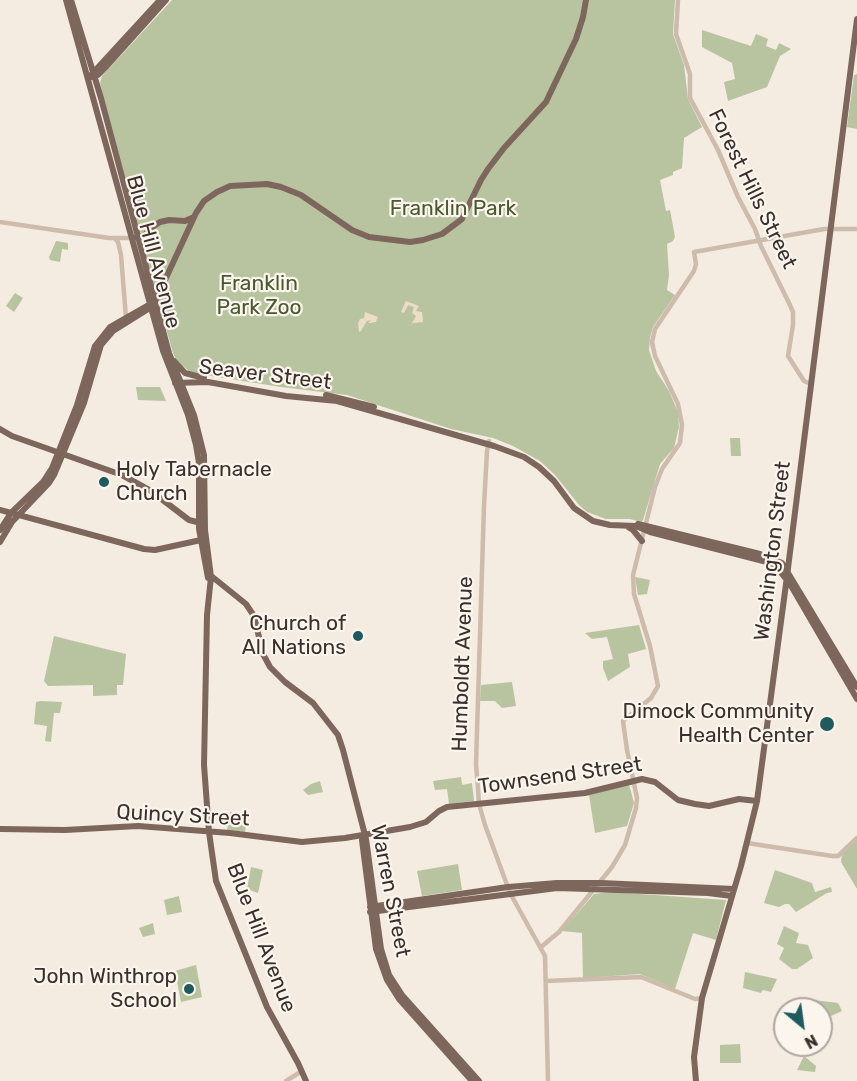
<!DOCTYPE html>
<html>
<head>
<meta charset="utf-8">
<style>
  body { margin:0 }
  #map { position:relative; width:857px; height:1081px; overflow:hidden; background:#f4ebe1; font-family:Rubik,sans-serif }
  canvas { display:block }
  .north { position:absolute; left:773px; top:997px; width:60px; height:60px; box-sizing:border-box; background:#fbf5ee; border:2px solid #aea6a0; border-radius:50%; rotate:151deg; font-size:16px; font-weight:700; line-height:24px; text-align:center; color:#3b302b }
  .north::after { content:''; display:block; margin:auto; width:21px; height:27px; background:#1f5a5e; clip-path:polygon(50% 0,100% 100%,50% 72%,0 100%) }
</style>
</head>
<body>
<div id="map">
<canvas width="857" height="1081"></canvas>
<div class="north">N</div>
</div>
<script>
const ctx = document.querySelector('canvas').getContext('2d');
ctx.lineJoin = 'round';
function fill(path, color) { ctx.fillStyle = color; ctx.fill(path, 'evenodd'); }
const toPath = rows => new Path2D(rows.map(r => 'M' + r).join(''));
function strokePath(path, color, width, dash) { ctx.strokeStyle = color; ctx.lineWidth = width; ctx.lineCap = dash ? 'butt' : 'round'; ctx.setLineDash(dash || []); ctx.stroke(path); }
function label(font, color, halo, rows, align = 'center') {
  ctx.font = font + ' Rubik,sans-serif'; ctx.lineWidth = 4.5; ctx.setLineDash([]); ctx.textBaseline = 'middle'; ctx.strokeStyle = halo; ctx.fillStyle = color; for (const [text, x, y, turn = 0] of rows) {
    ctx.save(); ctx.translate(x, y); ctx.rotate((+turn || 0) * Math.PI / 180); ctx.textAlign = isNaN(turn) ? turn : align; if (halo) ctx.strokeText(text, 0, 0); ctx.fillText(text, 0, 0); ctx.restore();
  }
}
fill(toPath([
  [172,0,675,0,673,34,684,65,688,99,702,127,684,138,682,168,673,172,673,175,660,180,666,211,670,210,675,237,673,241,667,244,669,275,667,290,675,295,653,327,650,338,649,350,656,371,669,391,678,412,679,427,674,448,660,464,643,520,641,522,630,519,606,519,587,512,579,505,555,475,540,461,513,446,493,438,451,429,347,395,281,387,192,373,177,362,173,353,141,240,100,83,102,76],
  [702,30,751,46,756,34,768,39,766,46,776,50,779,43,791,49,780,56,767,87,728,101,724,82,735,79,732,63,702,47],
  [857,74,857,129,847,127,854,75],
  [56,241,68,243,68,250,62,249,60,262,50,260,49,257],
  [15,293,23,298,14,312,6,306],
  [136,387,160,387,166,401,138,400],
  [730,438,740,438,741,456,731,456],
  [635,577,650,580,647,594,638,595],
  [639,625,646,649,628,654,630,667,608,681,603,668,603,661,613,659,607,637,592,639,585,633],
  [54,636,126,654,123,685,117,685,117,695,93,696,93,685,48,686,44,681],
  [512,682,516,706,502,708,495,701,480,701,481,685],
  [41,701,62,702,60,713,54,713,51,742,45,741,47,726,34,724,36,702],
  [461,777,462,785,472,783,474,801,449,804,447,789,435,790,433,781],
  [320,781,323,792,308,795,303,790,311,784],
  [629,784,634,803,627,826,595,833,589,795],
  [230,812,248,814,245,832,227,830],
  [857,840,857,889,841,862,842,854],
  [458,864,462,890,422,896,417,871],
  [251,867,263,870,258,893,247,889],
  [775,870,812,883,815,892,831,887,832,892,827,893,796,912,789,904,785,904,779,907,764,903],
  [611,892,726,900,716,940,693,933,675,989,640,974,583,978,582,933,562,931,594,894],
  [179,896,182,912,167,915,164,900],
  [153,923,155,934,143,937,139,928],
  [784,926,799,933,796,943,808,945,813,958,797,969,792,969,779,959,784,948,777,944],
  [196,965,202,997,181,1002,175,971],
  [745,972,777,979,771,992,763,990,761,993,743,988],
  [805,999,838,1003,842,1011,831,1016,821,1014,821,1009,801,1009],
  [740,1044,741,1063,720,1063,720,1045],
  [804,1056,816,1066,815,1072,797,1070]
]), '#b8c4a0');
fill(toPath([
  [406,301,419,306,416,311,422,312,423,322,413,323,410,327,416,316,412,313,414,307,408,305,404,313,401,312],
  [365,312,378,317,377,319,376,322,370,323,368,323,371,320,367,321,361,331,359,332,358,323,360,319,364,318]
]), '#ecdcc8');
strokePath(toPath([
  [678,0,676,34,690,74,690,98,718,150,738,197,755,229,761,246,789,303,793,312,793,325,788,356,804,381,811,384],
  [0,222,109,238,131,238],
  [114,238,118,242,121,255,126,318],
  [489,441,487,451,484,506,476,764,478,789,479,804,485,825,510,893,545,956,548,1081],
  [747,843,832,856,838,856,857,838],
  [541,947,559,932,612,867,625,845,636,808,637,798,627,750,623,721,651,698,658,686,650,646,634,594,633,575,655,487,662,469,680,443,682,425,678,404,655,356,652,342,655,329,694,271,696,264,694,252,824,229,857,229],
  [546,981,641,977,695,999,702,998],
  [286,1081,302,1071]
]), '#cdbbac', 4.5);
strokePath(toPath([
  [66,0,163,351,188,415,196,445,199,463,199,529,208,578],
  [71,0,101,98,169,353,194,415,204,455,205,530,211,577,207,615,204,765,209,832,216,881,267,1007,298,1063,306,1081],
  [91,75,160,0],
  [92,77,98,75,105,68,166,0],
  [134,238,144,236,151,228,160,222,169,220,185,221,194,217],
  [174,361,185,373,204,378],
  [175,383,208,382,286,396,337,401,494,446,524,457,539,467,554,481,574,508,593,521,610,525,636,526,650,532,771,563,778,569,790,584,857,699],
  [326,395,374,407],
  [0,429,12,436,122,475,151,491,189,520,201,523],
  [0,510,144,549,155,550,201,540],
  [638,524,760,554,782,563,857,687],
  [628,527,633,530,642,541],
  [0,530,11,513,43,482,52,468,77,405,95,346,110,327,152,303],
  [0,542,12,522,49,483,54,475,84,403,101,345,113,331,153,306,196,213,204,201,217,192,230,186,267,184,281,187,301,195,352,230,369,237,410,242,423,240,442,234,462,219,481,180,488,169,504,148,546,102,576,39,583,17,586,0],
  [210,575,246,604,254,616,263,654,270,667,285,682,313,703,338,735,343,750,366,839,381,949,389,975,402,995,479,1081],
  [0,829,65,830,138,826,230,833,302,842,345,838,410,827,426,822,439,811,447,807,585,793,642,779,655,782,678,800,695,804,709,806,739,799,757,801],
  [362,840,376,949,387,980,399,999,472,1081],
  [370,907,508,887,557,883,601,883,734,889],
  [370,912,557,888,708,893,732,896],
  [696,1081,694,1057,702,998,741,866,757,801,786,584,857,19]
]), '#7d675c', 6);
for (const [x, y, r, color] of [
  [104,482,6,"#1f5a5e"],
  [358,636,6,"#1f5a5e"],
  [827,724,8,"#1f5a5e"],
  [189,989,6,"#1f5a5e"]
]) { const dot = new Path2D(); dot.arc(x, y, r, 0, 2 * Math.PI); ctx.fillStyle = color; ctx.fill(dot); strokePath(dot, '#fbf5ee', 2); }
label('21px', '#3b302b', '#fbf5ee', [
  ["Forest Hills Street",752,189,64],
  ["Blue Hill Avenue",153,252,75],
  ["Seaver Street",265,375,7],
  ["Washington Street",773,551,-83],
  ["Humboldt Avenue",463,664,-88],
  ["Townsend Street",560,776,-8],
  ["Quincy Street",183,816,3],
  ["Warren Street",390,891,79],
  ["Blue Hill Avenue",261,938,69]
]);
label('21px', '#4a5a2e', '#fbf5ee', [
  ["Franklin Park",453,209],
  ["Franklin",259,284],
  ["Park Zoo",259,308]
]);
label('21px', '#3b302b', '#fbf5ee', [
  ["Holy Tabernacle",116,470,"left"],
  ["Church",116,494,"left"],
  ["Church of",346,624],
  ["All Nations",346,648],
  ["Dimock Community",814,712],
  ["Health Center",814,736],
  ["John Winthrop",177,977],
  ["School",177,1001]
], 'right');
</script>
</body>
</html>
